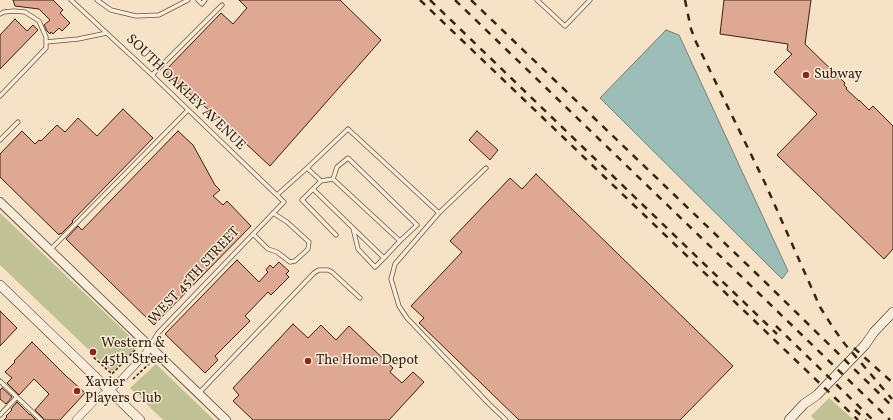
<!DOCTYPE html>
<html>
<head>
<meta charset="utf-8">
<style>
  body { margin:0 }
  canvas { display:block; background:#f6e2c6 }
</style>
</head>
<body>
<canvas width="893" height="420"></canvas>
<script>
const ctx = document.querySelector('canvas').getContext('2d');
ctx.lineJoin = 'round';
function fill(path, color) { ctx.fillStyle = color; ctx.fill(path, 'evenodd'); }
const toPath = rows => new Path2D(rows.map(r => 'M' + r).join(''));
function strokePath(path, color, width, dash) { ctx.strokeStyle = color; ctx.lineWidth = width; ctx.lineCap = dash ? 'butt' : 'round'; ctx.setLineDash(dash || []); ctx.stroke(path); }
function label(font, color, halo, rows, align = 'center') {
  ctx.font = font + ' Vollkorn,serif'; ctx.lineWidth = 3; ctx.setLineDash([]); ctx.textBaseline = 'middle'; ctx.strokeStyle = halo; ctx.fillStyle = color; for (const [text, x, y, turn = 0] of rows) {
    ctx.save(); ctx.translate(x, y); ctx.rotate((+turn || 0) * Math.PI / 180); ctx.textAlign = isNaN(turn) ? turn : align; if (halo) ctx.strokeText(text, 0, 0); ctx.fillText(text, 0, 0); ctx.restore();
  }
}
fill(toPath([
  [0,213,139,345,112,372,0,265],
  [156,364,214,420,163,420,130,388],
  [829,398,854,420,815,420,811,416]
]), '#c0c293');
const water = toPath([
  [666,30,679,35,788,271,782,279,600,98,666,30]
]);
fill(water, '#9dbdb8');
strokePath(water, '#758074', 1);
const building = toPath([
  [13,0,53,0,63,10,60,13,70,23,62,31,59,28,53,34,51,32,50,34,47,31,44,25,50,20,39,9,15,6,13,0],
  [239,0,340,0,381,40,270,166,216,116,164,72,221,13,233,24,247,8,239,0],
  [724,0,811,0,805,44,845,83,844,85,847,88,846,89,859,101,859,100,869,110,873,106,893,126,893,249,884,259,777,155,817,114,774,72,792,54,787,50,788,44,720,34,724,0],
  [15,19,27,31,33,25,38,30,0,69,0,35,15,19],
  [123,109,153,138,72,221,73,222,61,234,60,233,59,235,0,177,0,154,22,131,35,144,39,140,41,141,57,125,65,132,78,118,97,136,123,109],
  [178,131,193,145,215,185,220,190,213,196,223,205,227,201,251,226,154,325,66,239,78,226,82,230,178,131],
  [477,131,498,150,490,160,469,140,477,131],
  [536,174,733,366,680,420,519,420,419,323,424,318,411,306,462,252,450,241,510,178,522,189,536,174],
  [237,260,259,282,268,272,266,270,270,265,273,268,279,262,289,271,286,274,289,277,271,295,268,292,245,316,250,321,215,356,218,360,205,373,165,334,237,260],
  [0,311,17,328,0,346,0,311],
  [293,324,308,338,321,325,336,340,349,326,393,368,390,372,402,383,413,372,424,382,389,420,253,420,233,401,239,395,233,388,293,324],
  [32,342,66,376,73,382,85,393,60,420,44,420,43,418,35,410,49,394,34,379,19,395,7,383,12,378,5,372,15,362,14,361,32,342],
  [2,388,12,397,6,404,0,399,0,390,2,388],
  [17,402,30,415,30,414,36,420,4,420,7,417,6,416,12,410,11,409,17,402]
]);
fill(building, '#dea892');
strokePath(building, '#39240f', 1);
const service = toPath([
  [71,0,152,75,284,202,158,333,150,346],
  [97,0,111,10,136,16,159,15,188,0],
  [198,0,202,4,205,0],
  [537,0,565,26,590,0],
  [0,14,4,12,14,11,25,12,39,21,46,37,46,48,0,96],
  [46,42,78,39,107,33],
  [152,75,222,5],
  [0,140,18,122],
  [307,168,348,129,439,213],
  [486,168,439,213,395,264,391,279,399,306,407,318,489,404,506,420],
  [333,179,337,167,348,158,417,225,400,241],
  [321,181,333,179,400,241,384,258],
  [313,189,353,228,384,258,375,267,358,249,353,228],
  [277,195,307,168,321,181,302,200,336,235],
  [253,234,268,249,277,252,290,262,295,261,308,249,309,242,287,222,273,213],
  [50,250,188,110],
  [0,381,41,420],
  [199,393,314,273,319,270,328,270,332,272,360,298],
  [0,415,17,397]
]);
const minor = toPath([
  [76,420,94,401,110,390,123,378,146,353,150,346]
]);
const tertiary = toPath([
  [0,202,226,420]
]);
const secondary = toPath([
  [0,285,140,420],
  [789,420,804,404,817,395,865,345,874,332,893,312]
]);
strokePath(service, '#68543d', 5);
strokePath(minor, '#68543d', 8);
strokePath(tertiary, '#68543d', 10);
strokePath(secondary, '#39240f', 10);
strokePath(toPath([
  [90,354,112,374,136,349],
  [133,379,152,361]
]), '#39240f', 1.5, [3, 2]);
strokePath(service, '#f9ecda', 3.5);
strokePath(minor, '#f9ecda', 7);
strokePath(tertiary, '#f9ecda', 8);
strokePath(secondary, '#f9ecda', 9);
strokePath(toPath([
  [420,0,858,420],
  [430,0,777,334],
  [455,0,890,420],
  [471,0,760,277,893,407],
  [685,0,691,29,696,42,765,183,820,307,834,329,844,343,892,399],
  [776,326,873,420],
  [854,348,893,383],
  [855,410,866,420]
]), '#39240f', 2.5, [7, 7]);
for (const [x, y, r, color] of [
  [806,75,4,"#8f2418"],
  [93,352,4,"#8f2418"],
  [308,361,4,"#8f2418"],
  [77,391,4,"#8f2418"]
]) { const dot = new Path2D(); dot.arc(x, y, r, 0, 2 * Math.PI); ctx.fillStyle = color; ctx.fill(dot); strokePath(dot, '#f9ecda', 1.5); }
label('14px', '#39240f', '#f9ecda', [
  ["Subway",814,75],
  ["Western &",101,344],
  ["45th Street",101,360],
  ["The Home Depot",316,361],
  ["Xavier",85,383],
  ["Players Club",85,399]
], 'left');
label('14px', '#39240f', '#f9ecda', [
  ["SOUTH OAKLEY AVENUE",185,93,44],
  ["WEST 45TH STREET",195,276,-47]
]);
</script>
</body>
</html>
